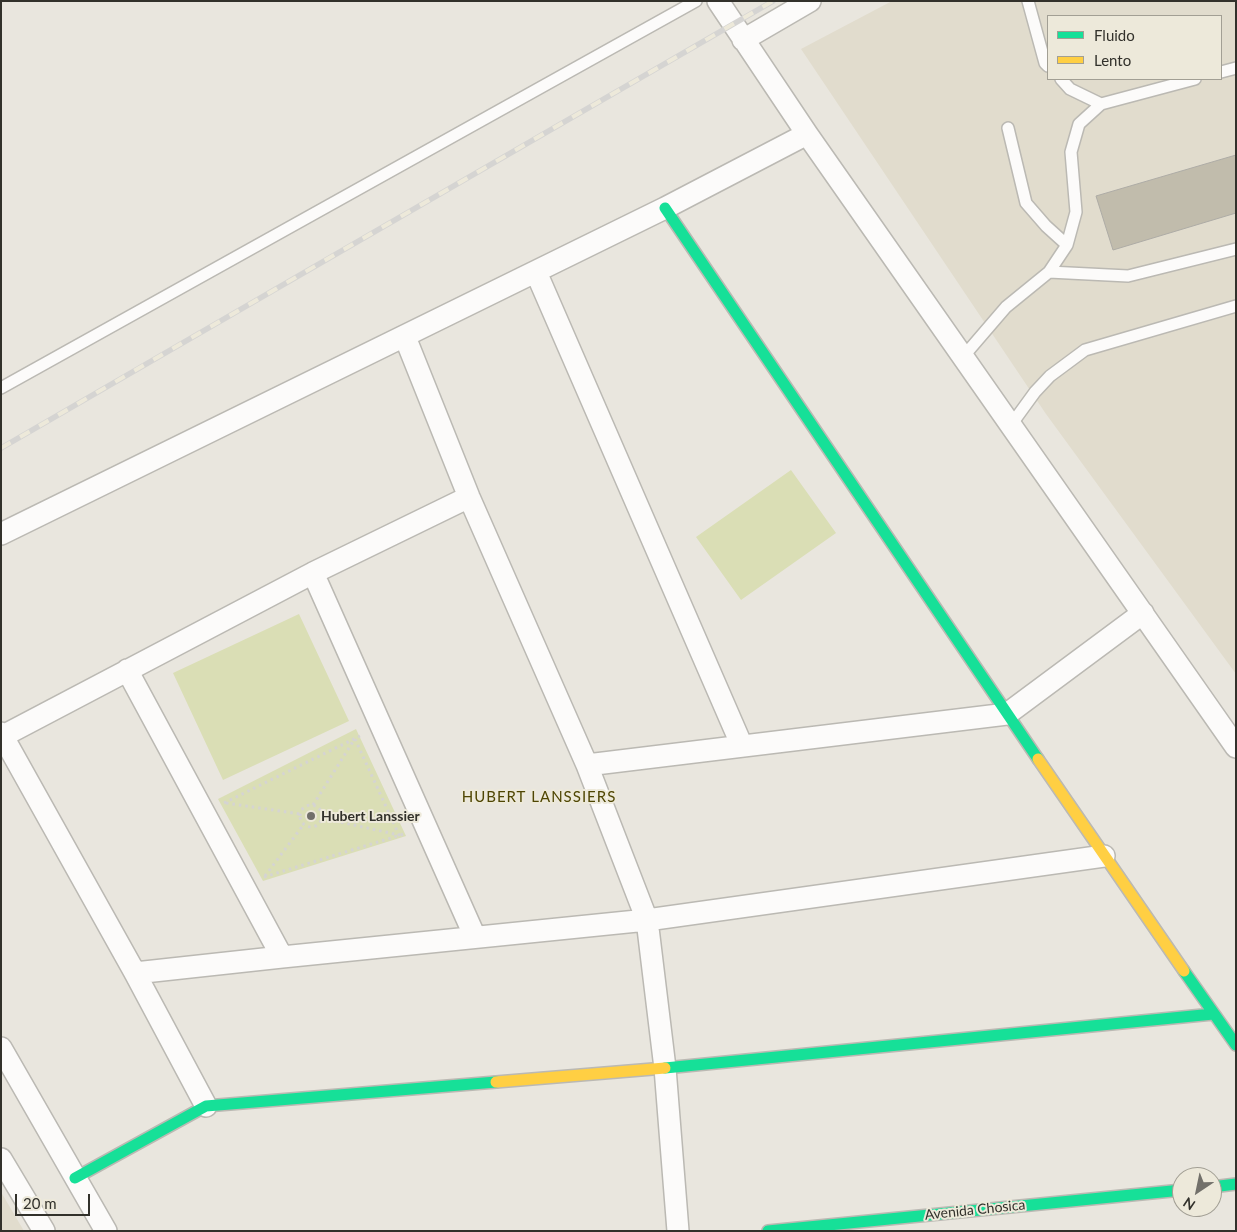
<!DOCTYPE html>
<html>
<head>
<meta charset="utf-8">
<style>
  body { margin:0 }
  #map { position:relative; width:1237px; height:1232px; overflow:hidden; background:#e9e6de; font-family:Lato,sans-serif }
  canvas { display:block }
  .frame { position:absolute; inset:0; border:2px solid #32312b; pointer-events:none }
  .legend { position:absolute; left:1047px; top:15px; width:175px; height:65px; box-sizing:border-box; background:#ede9da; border:1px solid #a29f94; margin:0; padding:6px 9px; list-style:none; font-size:15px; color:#32312b }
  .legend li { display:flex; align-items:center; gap:10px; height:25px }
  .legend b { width:25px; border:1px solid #a29f94 }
  .north { position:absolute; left:1172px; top:1167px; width:50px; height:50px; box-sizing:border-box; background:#ede9da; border:1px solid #a29f94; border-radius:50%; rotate:214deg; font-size:14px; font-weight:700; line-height:20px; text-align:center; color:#32312b }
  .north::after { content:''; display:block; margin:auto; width:18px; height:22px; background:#72706a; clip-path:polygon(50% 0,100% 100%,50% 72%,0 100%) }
  .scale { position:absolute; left:15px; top:1194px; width:75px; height:22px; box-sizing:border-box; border:2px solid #32312b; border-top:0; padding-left:6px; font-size:15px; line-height:18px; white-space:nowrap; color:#32312b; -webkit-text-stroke:4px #ede9da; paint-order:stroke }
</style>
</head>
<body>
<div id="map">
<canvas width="1237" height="1232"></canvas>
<div class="frame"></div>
<ul class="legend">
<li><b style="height:6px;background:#16e098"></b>Fluido</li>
<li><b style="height:6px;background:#ffcf43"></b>Lento</li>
</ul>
<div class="north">N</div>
<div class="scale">20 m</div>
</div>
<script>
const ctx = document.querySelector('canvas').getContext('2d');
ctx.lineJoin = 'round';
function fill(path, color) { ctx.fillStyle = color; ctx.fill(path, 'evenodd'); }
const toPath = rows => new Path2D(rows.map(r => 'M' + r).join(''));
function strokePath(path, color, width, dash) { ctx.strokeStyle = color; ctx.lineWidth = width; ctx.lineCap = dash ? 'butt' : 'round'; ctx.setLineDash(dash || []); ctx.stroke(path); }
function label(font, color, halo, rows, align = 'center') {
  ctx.font = font + ' Lato,sans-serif'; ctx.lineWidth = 4; ctx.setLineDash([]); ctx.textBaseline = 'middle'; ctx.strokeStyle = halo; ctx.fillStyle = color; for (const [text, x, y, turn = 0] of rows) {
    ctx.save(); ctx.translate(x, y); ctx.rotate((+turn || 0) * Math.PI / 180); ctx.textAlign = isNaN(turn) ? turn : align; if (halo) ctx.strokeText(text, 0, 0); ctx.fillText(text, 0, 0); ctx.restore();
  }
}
fill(toPath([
  [892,1,1236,1,1236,674,1046,414,801,49],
  [1048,16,1221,16,1221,79,1048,79],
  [1,1192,24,1231,1,1231]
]), '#e1dccd');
fill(toPath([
  [791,470,836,533,741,600,696,537],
  [299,614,349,721,223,780,173,673],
  [356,729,406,836,263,881,218,799]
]), '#dadeb5');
const building = toPath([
  [1236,155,1236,213,1113,250,1096,196,1236,155]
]);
fill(building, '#c1bcac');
strokePath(building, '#aeaca6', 1);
const lane = toPath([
  [1028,1,1045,63,1048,66],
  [1221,72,1236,68],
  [1061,79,1070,89,1101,104],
  [1008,128,1026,203,1046,226,1067,245],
  [1049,272,1128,276,1236,249],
  [963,357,1006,307,1049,272,1067,245,1076,212,1071,152,1079,124,1101,104,1195,79],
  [1,388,696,1],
  [1011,425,1035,392,1050,376,1085,350,1236,306]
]);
const street = toPath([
  [718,1,807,134,1236,747],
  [743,40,810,1],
  [536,272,742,746],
  [405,337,469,497,587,765,647,920,665,1068,678,1231],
  [1,534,665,208,807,134],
  [313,573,475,937],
  [127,670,282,957],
  [1,733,135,973,206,1106],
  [3,736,313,573,469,497],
  [587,765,1007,714,1143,613],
  [135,973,282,957,647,920,1104,856],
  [1,1048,106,1231],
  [1,1159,44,1231]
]);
const fast = toPath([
  [665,208,1038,759],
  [1184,971,1236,1045],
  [665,1068,1213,1014],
  [75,1178,206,1106,496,1082],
  [1212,1187,1236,1184],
  [768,1231,1182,1190]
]);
const slow = toPath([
  [1038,759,1184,971],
  [496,1082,665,1068]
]);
strokePath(lane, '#bbb9b3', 14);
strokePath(street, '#bbb9b3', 24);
strokePath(fast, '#bbb9b3', 14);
strokePath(slow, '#bbb9b3', 14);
strokePath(toPath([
  [224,803,360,736],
  [226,803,300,814],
  [313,805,354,740],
  '300 816a11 11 0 1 1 22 0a11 11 0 1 1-22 0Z',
  [322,818,399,835,355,739],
  [265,876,304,824],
  [264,877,404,834]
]), '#d5d4d2', 3, [2.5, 4]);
strokePath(lane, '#fcfbfa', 11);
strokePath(street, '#fcfbfa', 21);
strokePath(fast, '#16e098', 11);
strokePath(slow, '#ffcf43', 11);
const rail = toPath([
  [1,448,773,1]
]);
strokePath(rail, '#d5d4d2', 5.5);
strokePath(rail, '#ede9da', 4, [11]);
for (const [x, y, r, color] of [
  [311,816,5,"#72706a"]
]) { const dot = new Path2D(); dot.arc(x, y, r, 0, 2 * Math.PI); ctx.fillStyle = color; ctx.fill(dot); strokePath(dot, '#ede9da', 2); }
label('bold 14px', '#32312b', '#ede9da', [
  ["Hubert Lanssier",321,816]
], 'left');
label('14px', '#32312b', '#ede9da', [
  ["Avenida Chosica",975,1210,-6]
]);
ctx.letterSpacing = '1px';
label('15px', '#4f4603', '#ede9da', [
  ["HUBERT LANSSIERS",539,797]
]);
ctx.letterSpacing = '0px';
</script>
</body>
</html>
